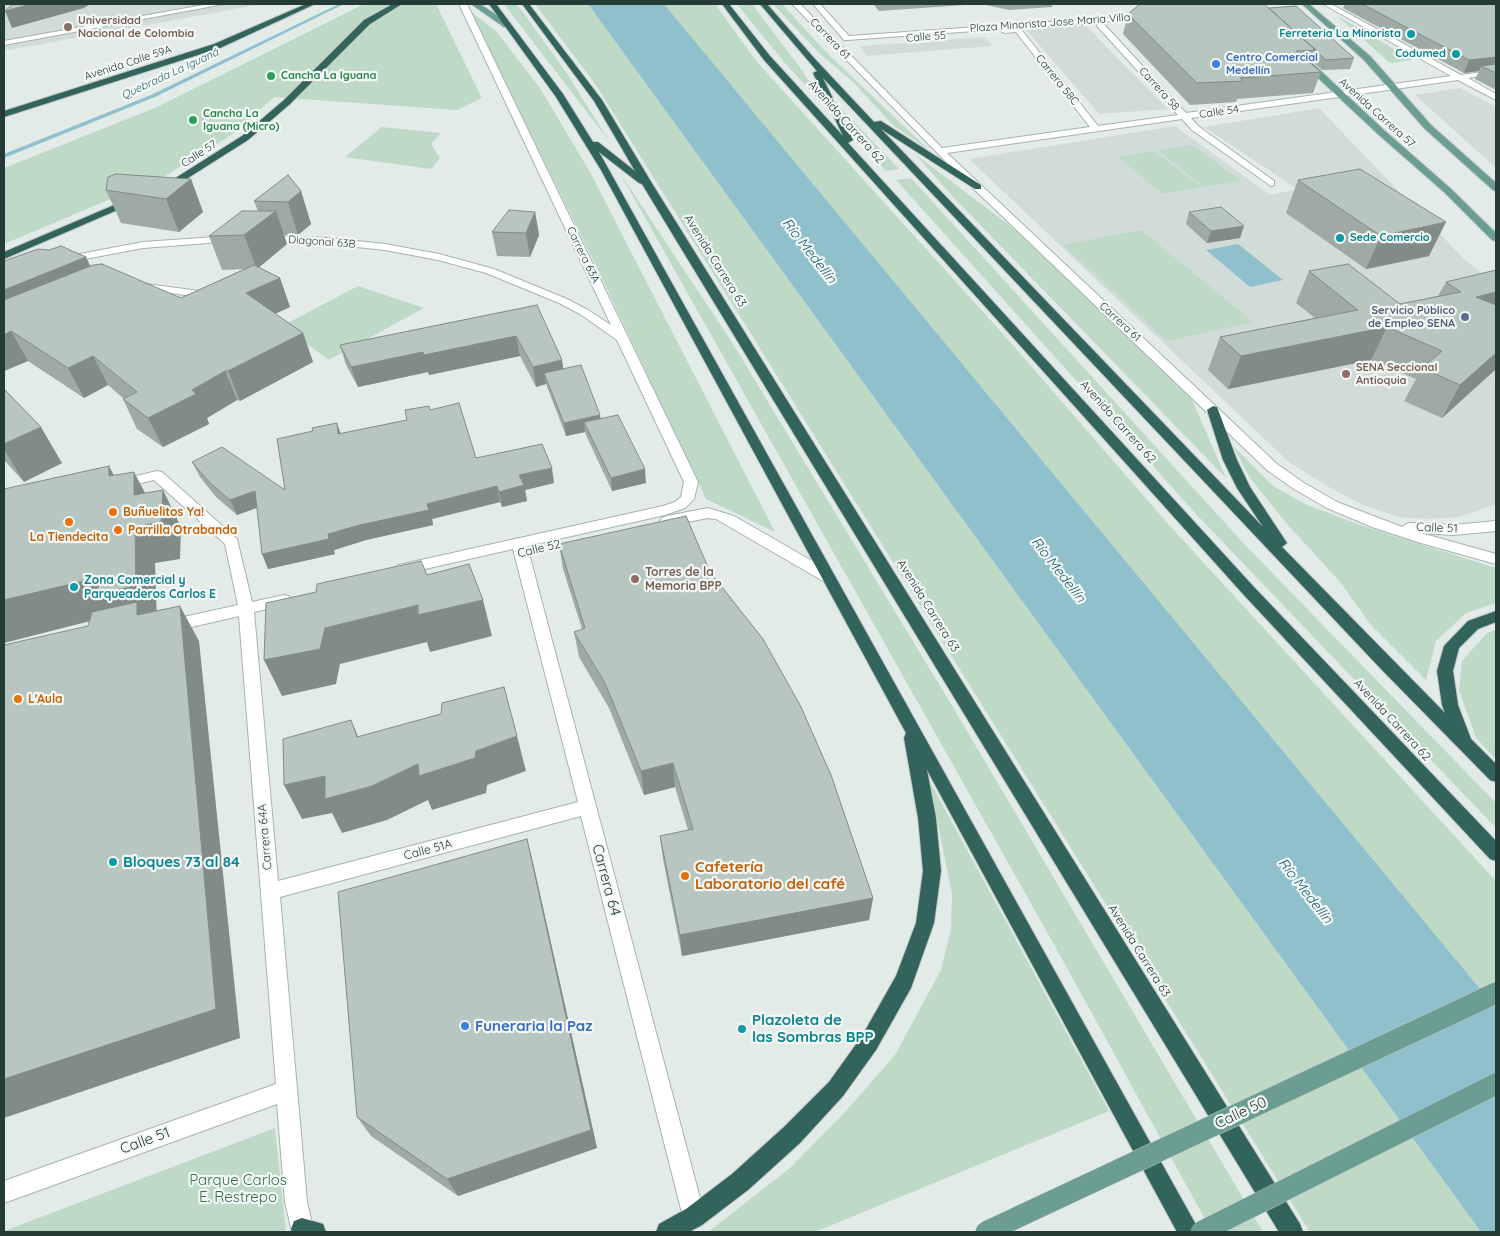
<!DOCTYPE html>
<html>
<head>
<meta charset="utf-8">
<style>
  body { margin:0 }
  #map { position:relative; width:1500px; height:1236px; overflow:hidden; background:#e3ebe8; font-family:Quicksand,sans-serif }
  canvas { display:block }
  .frame { position:absolute; inset:0; border:5px solid #243b36; pointer-events:none }
</style>
</head>
<body>
<div id="map">
<canvas width="1500" height="1236"></canvas>
<div class="frame"></div>
</div>
<script>
const ctx = document.querySelector('canvas').getContext('2d');
ctx.lineJoin = 'round';
function fill(path, color) { ctx.fillStyle = color; ctx.fill(path, 'evenodd'); }
const toPath = rows => new Path2D(rows.map(r => 'M' + r).join(''));
function strokePath(path, color, width, dash) { ctx.strokeStyle = color; ctx.lineWidth = width; ctx.lineCap = dash ? 'butt' : 'round'; ctx.setLineDash(dash || []); ctx.stroke(path); }
function label(font, color, halo, rows, align = 'center') {
  ctx.font = font + ' Quicksand,sans-serif'; ctx.lineWidth = 4.5; ctx.setLineDash([]); ctx.textBaseline = 'middle'; ctx.strokeStyle = halo; ctx.fillStyle = color; for (const [text, x, y, turn = 0] of rows) {
    ctx.save(); ctx.translate(x, y); ctx.rotate((+turn || 0) * Math.PI / 180); ctx.textAlign = isNaN(turn) ? turn : align; if (halo) ctx.strokeText(text, 0, 0); ctx.fillText(text, 0, 0); ctx.restore();
  }
}
fill(toPath([
  [4,4,263,4,4,51],
  [1082,22,1168,109,1099,114,1022,25],
  [984,37,993,46,866,56,860,46],
  [1460,88,1496,107,1496,168,1415,95],
  [1319,108,1462,257,1496,285,1496,504,1494,505,1459,517,1427,519,1398,517,1361,504,1329,487,1290,463,969,159,1175,126,1270,195,1297,189,1204,127]
]), '#d1dbd7');
fill(toPath([
  [364,4,436,4,482,98,457,110,274,97,230,136,165,176,4,244,4,168,157,107],
  [504,4,516,4,522,11,568,75,609,141],
  [535,4,588,4,1481,1232,1310,1232,596,85],
  [664,4,715,4,757,62,1004,335,1169,525,1496,881,1496,1008],
  [737,4,752,4,801,69,828,110,784,62],
  [773,4,782,4,825,51,930,151,893,125,853,82,818,52],
  [470,11,496,31,540,88,590,172,775,532,706,499,600,274],
  [1336,15,1413,60,1390,63],
  [839,106,899,169,886,171,865,148],
  [382,127,441,133,431,144,440,158,431,169,345,157],
  [1193,145,1241,181,1204,187,1158,150],
  [1154,151,1201,187,1163,194,1118,157],
  [915,154,1013,228,1190,395,1226,478,955,199],
  [620,173,733,344,954,709,1263,1232,1212,1232,1056,948],
  [911,178,1247,547,1496,803,1496,828,1196,514,896,180],
  [1141,230,1253,322,1167,341,1063,245],
  [358,286,424,308,329,360,282,326],
  [1233,446,1273,486,1305,504,1360,525,1496,568,1496,603,1466,613,1436,641,1426,680,1370,624,1341,583,1287,524,1250,478],
  [1496,629,1496,759,1476,738,1459,690,1462,661,1486,634],
  [929,780,1109,1111,815,1232,708,1232,790,1168,846,1111,895,1055,941,970,951,929,952,894],
  [275,1128,286,1232,4,1232,4,1231]
]), '#bedac6');
fill(toPath([
  [588,4,664,4,1496,1008,1496,1232,1481,1232],
  [1238,244,1283,280,1250,287,1206,250]
]), '#90c0cb');
fill(toPath([
  [339,4,344,4,155,97,4,158,4,154,151,95,339,4]
]), '#90c0cb');
const minor = toPath([
  [209,4,224,4,4,45,4,41,209,4],
  [459,4,467,4,698,482,694,499,685,508,665,515,527,546,705,1217,702,1225,694,1228,686,1225,683,1217,581,816,280,897,307,1202,314,1232,292,1232,285,1202,277,1104,4,1203,4,1181,276,1084,239,616,170,632,165,630,162,626,165,622,170,620,238,605,225,544,154,480,120,488,115,487,113,484,115,481,157,471,162,472,237,539,252,602,284,595,289,596,291,600,289,604,254,612,278,881,578,802,513,549,403,574,398,573,396,569,398,565,403,564,663,506,675,502,681,497,684,482,617,340,580,314,559,303,486,273,438,260,385,250,328,244,265,242,260,239,265,236,328,238,385,244,439,254,494,269,567,299,588,310,611,325,459,4],
  [792,4,800,4,942,148,1090,127,1016,32,1005,33,1001,31,1003,29,847,40,844,40,813,4,820,4,849,36,1149,15,1149,19,1146,19,1102,22,1186,113,1451,76,1323,4,1331,4,1461,75,1496,70,1496,74,1468,78,1496,94,1496,100,1458,80,1191,118,1198,126,1274,181,1274,185,1271,186,1192,130,1182,119,947,153,1277,464,1304,483,1337,502,1402,527,1408,523,1453,525,1496,521,1496,531,1453,535,1421,533,1496,554,1496,564,1421,543,1372,527,1327,508,1294,489,1267,470,952,168,792,4],
  [1097,23,1097,26,1178,115,1098,126,1020,28,1097,23],
  [230,236,235,239,234,241,143,248,64,263,59,260,64,257,143,242,230,236],
  [139,283,207,292,212,295,207,298,135,288,134,286,139,283],
  [708,508,734,516,833,573,835,577,833,581,823,581,716,519,708,518,667,526,662,524,660,521,662,518,667,516,708,508]
]);
const major = toPath([
  [471,4,480,4,511,25,504,27,471,4],
  [1302,4,1309,4,1370,56,1431,125,1496,183,1496,191,1493,190,1425,129,1364,60,1302,4],
  [1302,59,1308,59,1385,131,1450,188,1496,233,1496,241,1492,240,1444,192,1379,135,1302,63,1302,59]
]);
const highway = toPath([
  [306,4,315,4,220,48,4,117,4,111,214,44,306,4],
  [393,4,402,4,370,24,290,104,248,140,180,183,167,189,161,189,161,185,174,179,242,136,284,100,364,20,393,4],
  [489,4,496,4,563,94,593,142,598,142,635,171,594,101,522,4,529,4,602,100,653,185,1300,1224,1303,1232,1279,1232,642,184,639,183,599,152,1200,1232,1177,1232,927,770,936,818,941,871,934,923,911,988,876,1050,843,1096,800,1143,748,1190,702,1225,689,1232,656,1232,659,1224,686,1209,732,1174,784,1127,829,1082,862,1036,896,976,916,923,923,871,918,818,904,738,906,733,601,170,556,97,489,4],
  [722,4,729,4,770,56,843,136,813,73,817,71,760,4,767,4,814,58,874,122,881,121,981,185,981,189,975,189,881,129,1263,527,1237,488,1223,460,1207,410,1213,406,1217,407,1237,460,1250,487,1287,543,1282,547,1445,713,1442,705,1437,671,1444,646,1468,621,1496,611,1496,622,1478,629,1459,648,1453,671,1458,705,1471,739,1496,764,1496,782,1490,780,1381,669,823,78,853,140,848,143,1253,586,1496,841,1496,861,1490,859,1243,594,764,60,722,4],
  [133,197,138,200,136,202,4,259,4,252,133,197],
  [302,1218,323,1224,326,1232,292,1232,291,1229,294,1221,302,1218]
]);
strokePath(minor, '#a6b3af', 2);
strokePath(major, '#c2c8c7', 2);
strokePath(highway, '#c2c8c7', 2);
fill(minor, '#fff');
fill(major, '#6b9d92');
fill(highway, '#33645c');
const majorBridge = toPath([
  [986,1232,1496,993],
  [1201,1232,1496,1084]
]);
strokePath(majorBridge, '#c2c8c7', 22, []);
strokePath(majorBridge, '#6b9d92', 21);
fill(toPath([
  [873,4,979,4,879,11],
  [981,4,1053,4,1052,7,1009,10],
  [1345,4,1496,4,1496,90,1475,79,1479,71,1464,73,1343,8],
  [1269,8,1354,58,1350,69,1322,70,1312,61,1311,64,1321,72,1313,93,1237,99,1236,102,1190,105,1123,34,1128,14],
  [191,179,203,212,179,232,121,223,106,190],
  [1298,180,1429,256,1366,269,1286,213],
  [301,191,311,224,298,235,284,235,287,244,259,267,280,278,290,307,275,314,303,333,313,362,240,401,237,400,207,418,209,424,163,447,137,429,123,399,124,399,108,385,84,398,28,361,4,371,4,261,86,257,90,266,181,298,244,269,222,270,209,236,258,211,254,201],
  [535,212,539,235,530,257,497,256,492,232],
  [1189,212,1240,238,1207,243,1186,224],
  [1496,270,1496,369,1442,418,1404,401,1416,379,1371,360,1228,389,1208,370,1220,337,1315,318,1296,303,1309,271,1400,304,1438,296,1446,282],
  [537,305,563,369,600,415,600,418,646,483,612,491,586,435,585,432,566,436,546,384,536,387,520,356,429,375,428,372,358,387,346,365,340,345],
  [4,389,62,463,24,482,4,460],
  [430,410,476,458,554,483,525,490,527,501,502,507,500,502,432,519,433,525,366,540,334,550,335,554,268,569,257,508,237,515,216,497,200,477,192,462,285,490,340,434,407,420],
  [559,544,710,572,873,898,869,920,682,956,663,859,660,836,688,830,675,787,644,795,609,708,579,657,574,632,582,629,563,569],
  [527,839,533,863,597,1148,458,1196,371,1136,357,1117]
]), '#9eaaa6');
fill(toPath([
  [31,4,90,4,84,8,12,28,5,11],
  [1496,57,1496,69,1481,66,1479,71,1464,73,1469,60],
  [191,179,203,212,179,232,166,199],
  [301,191,311,224,298,235,288,202],
  [276,211,287,244,257,269,244,235],
  [535,212,539,235,530,257,526,233],
  [1446,222,1429,256,1366,269,1381,236],
  [1244,226,1240,238,1207,243,1211,231],
  [86,257,99,285,4,325,4,290],
  [280,278,290,307,257,322,246,293],
  [1496,292,1496,320,1476,297],
  [1387,327,1371,360,1228,389,1241,356],
  [11,331,28,361,4,371,4,335],
  [303,333,313,362,240,401,228,371],
  [516,336,520,356,429,375,428,372,358,387,351,367,423,352],
  [1496,353,1496,369,1442,418,1460,385],
  [93,356,108,385,84,398,68,368],
  [562,360,565,380,544,373,546,384,536,387,533,367],
  [225,371,237,400,207,418,209,424,163,447,148,418,192,390],
  [600,415,602,429,584,422,585,432,566,436,564,423],
  [337,423,342,438,338,434],
  [41,427,62,463,24,482,4,449,4,444],
  [109,466,128,502,109,476],
  [552,468,554,483,525,490,527,501,502,507,499,492,519,475],
  [645,469,646,483,612,491,611,478],
  [134,472,153,508,163,490,181,527,180,559,155,563,157,622,110,616,4,643,4,600,134,495],
  [497,486,500,502,432,519,433,525,366,540,334,550,335,554,268,569,262,554,427,504],
  [255,491,261,506,237,515,230,500],
  [483,600,492,636,430,652,427,642,340,664,336,684,282,696,264,660,325,628,418,605],
  [180,606,199,641,240,1038,4,1118,4,1079],
  [351,720,366,755,357,737],
  [517,736,526,771,487,785,486,793,432,810,428,800,387,820,342,833,332,813,302,819,284,785,325,776,418,764,476,751],
  [673,763,675,787,644,795,641,771],
  [527,839,533,863,597,1148,458,1196,447,1179],
  [873,898,869,920,682,956,680,935]
]), '#818b87');
const building = toPath([
  [13,4,31,4,5,11,13,4],
  [1140,4,1264,4,1316,50,1296,51,1321,72,1240,78,1243,81,1197,83,1128,14,1140,4],
  [1362,4,1496,4,1496,57,1469,60,1362,4],
  [1296,6,1354,58,1326,60,1269,8,1296,6],
  [1496,64,1496,73,1481,66,1496,64],
  [1360,169,1446,222,1381,236,1298,180,1360,169],
  [116,174,191,179,166,199,106,190,108,177,116,174],
  [288,175,301,191,288,202,254,201,288,175],
  [1221,207,1244,226,1211,231,1189,212,1221,207],
  [509,210,535,212,526,233,492,232,509,210],
  [242,211,276,211,244,235,209,236,242,211],
  [61,246,86,257,4,290,4,261,38,249,49,250,61,246],
  [102,264,181,298,254,265,280,278,246,293,303,333,228,371,225,371,192,390,196,394,148,418,123,399,137,392,93,356,68,368,11,331,4,335,4,300,93,265,102,264],
  [1348,264,1400,304,1461,292,1446,282,1496,270,1496,292,1476,297,1496,305,1496,353,1460,385,1422,368,1442,351,1387,327,1241,356,1220,337,1358,310,1309,271,1348,264],
  [537,305,562,360,533,367,516,336,424,355,423,352,351,367,340,345,537,305],
  [581,365,600,415,564,423,544,373,581,365],
  [4,389,41,427,4,444,4,389],
  [459,403,476,458,542,444,552,468,519,475,524,485,499,492,497,486,427,504,429,510,360,525,328,534,329,539,262,554,255,491,230,500,209,482,192,462,222,447,285,490,277,439,313,431,312,428,337,423,338,434,407,420,405,410,429,406,430,410,459,403],
  [618,415,645,469,611,478,584,422,618,415],
  [109,466,109,476,134,472,134,495,163,490,161,522,135,527,136,586,96,594,101,577,4,600,4,489,109,466],
  [686,516,710,572,763,639,801,707,831,775,873,898,680,935,660,836,693,829,673,763,641,771,605,683,574,632,585,628,559,544,686,516],
  [421,561,427,575,469,564,483,600,418,615,418,605,325,628,320,649,264,660,266,603,316,592,317,584,421,561],
  [137,602,137,615,180,606,216,1009,4,1079,4,645,88,626,92,612,137,602],
  [504,687,517,736,476,751,475,758,419,776,418,764,372,786,325,799,325,776,284,785,283,739,351,720,357,737,441,714,442,703,504,687],
  [527,839,591,1130,447,1179,357,1117,338,892,527,839]
]);
fill(building, '#b8c6c1');
strokePath(building, '#818b87', 1);
for (const [x, y, r, color] of [
  [68,27,5,"#8d6e63"],
  [1411,34,5,"#0f9aa8"],
  [1456,54,5,"#0f9aa8"],
  [1216,64,5,"#3f7fe0"],
  [271,76,5,"#2e9e5b"],
  [193,120,5,"#2e9e5b"],
  [1340,238,5,"#0f9aa8"],
  [1465,317,5,"#5c6f8a"],
  [1346,374,5,"#8d6e63"],
  [113,512,5,"#e8710a"],
  [69,522,5,"#e8710a"],
  [118,530,5,"#e8710a"],
  [635,579,5,"#8d6e63"],
  [74,587,5,"#0f9aa8"],
  [18,699,5,"#e8710a"],
  [113,862,5,"#0f9aa8"],
  [685,876,5,"#e8710a"],
  [465,1026,5,"#3f7fe0"],
  [742,1029,5,"#0f9aa8"]
]) { const dot = new Path2D(); dot.arc(x, y, r, 0, 2 * Math.PI); ctx.fillStyle = color; ctx.fill(dot); strokePath(dot, '#f3f8f6', 2); }
label('bold 11px', '#785e54', '#f3f8f6', [
  ["Universidad",78,21],
  ["Nacional de Colombia",78,34],
  ["SENA Seccional",1356,368],
  ["Antioquia",1356,381]
], 'left');
label('11px', '#243b36', '#f3f8f6', [
  ["Plaza Minorista Jose Maria Villa",1050,23,-4],
  ["Calle 55",926,37,-4],
  ["Carrera 61",830,39,46],
  ["Avenida Calle 59A",128,63,-18],
  ["Carrera 58C",1057,80,51],
  ["Carrera 58",1159,89,48],
  ["Calle 54",1219,112,-8],
  ["Avenida Carrera 57",1377,113,42],
  ["Calle 57",199,154,-33],
  ["Diagonal 63B",322,242,4],
  ["Carrera 63A",583,255,64],
  ["Carrera 61",1120,322,43]
]);
label('bold 11px', '#0d838f', '#f3f8f6', [
  ["Ferreteria La Minorista",1401,34],
  ["Codumed",1446,54],
  ["Sede Comercio",1350,238,"left"]
], 'right');
label('bold 11px', '#366cbe', '#f3f8f6', [
  ["Centro Comercial",1226,58],
  ["Medellín",1226,71]
], 'left');
label('italic 11px', '#246271', '#f3f8f6', [
  ["Quebrada La Iguaná",170,74,-25]
]);
label('bold 11px', '#27864d', '#f3f8f6', [
  ["Cancha La Iguana",281,76],
  ["Cancha La",203,114],
  ["Iguana (Micro)",203,127]
], 'left');
label('bold 11px', '#4e5e75', '#f3f8f6', [
  ["Servicio Público",1455,311],
  ["de Empleo SENA",1455,324]
], 'right');
label('12px', '#243b36', '#f3f8f6', [
  ["Avenida Carrera 62",846,122,48],
  ["Avenida Carrera 63",715,261,58],
  ["Avenida Carrera 62",1118,422,48],
  ["Calle 51",1437,528,2],
  ["Calle 52",539,549,-13],
  ["Avenida Carrera 63",928,606,58],
  ["Avenida Carrera 62",1392,720,47],
  ["Carrera 64A",265,837,-95],
  ["Calle 51A",428,850,-15],
  ["Avenida Carrera 63",1139,951,58]
]);
label('bold 12px', '#c56008', '#f3f8f6', [
  ["Buñuelitos Ya!",123,512],
  ["Parrilla Otrabanda",128,530],
  ["La Tiendecita",69,537,"center"],
  ["L'Aula",28,699]
], 'left');
label('bold 12px', '#785e54', '#f3f8f6', [
  ["Torres de la",645,572],
  ["Memoria BPP",645,586]
], 'left');
label('bold 12px', '#0d838f', '#f3f8f6', [
  ["Zona Comercial y",84,580],
  ["Parqueaderos Carlos E",84,594]
], 'left');
label('italic 14px', '#246271', '#f3f8f6', [
  ["Río Medellín",809,251,52],
  ["Río Medellín",1058,570,52],
  ["Río Medellín",1305,891,52]
]);
label('bold 15px', '#0d838f', '#f3f8f6', [
  ["Bloques 73 al 84",123,862],
  ["Plazoleta de",752,1020],
  ["las Sombras BPP",752,1037]
], 'left');
label('bold 15px', '#c56008', '#f3f8f6', [
  ["Cafetería",695,867],
  ["Laboratorio del café",695,884]
], 'left');
label('15px', '#243b36', '#f3f8f6', [
  ["Carrera 64",606,880,75],
  ["Calle 50",1241,1113,-25],
  ["Calle 51",145,1141,-20]
]);
label('bold 15px', '#366cbe', '#f3f8f6', [
  ["Funeraria la Paz",475,1026]
], 'left');
label('15px', '#326e4b', '#f3f8f6', [
  ["Parque Carlos",238,1180],
  ["E. Restrepo",238,1197]
]);
</script>
</body>
</html>
